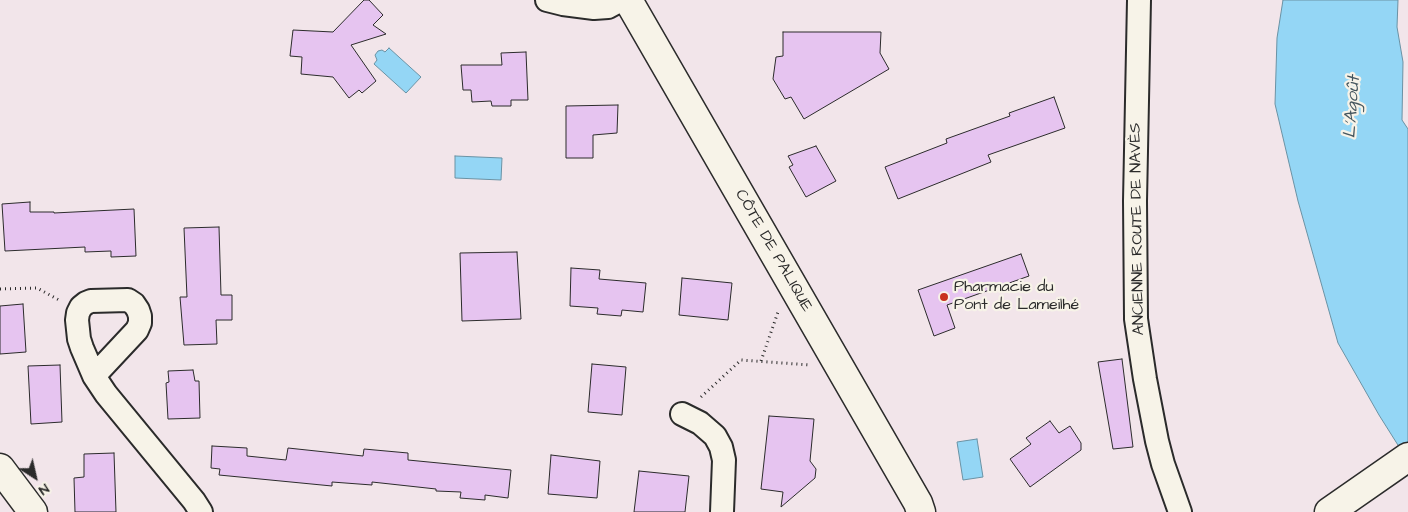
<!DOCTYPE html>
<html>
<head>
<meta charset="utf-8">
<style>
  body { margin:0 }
  #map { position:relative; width:1408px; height:512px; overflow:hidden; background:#f2e5ea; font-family:"Architects Daughter",sans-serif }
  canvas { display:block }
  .north { position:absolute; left:10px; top:452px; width:50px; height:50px; -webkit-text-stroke:4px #f7f3e8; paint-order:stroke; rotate:145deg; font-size:14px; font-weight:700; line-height:20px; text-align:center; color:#2b2b2b }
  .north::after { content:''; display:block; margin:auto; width:18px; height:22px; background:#2b2b2b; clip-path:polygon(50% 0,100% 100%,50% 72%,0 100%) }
</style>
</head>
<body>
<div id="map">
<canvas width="1408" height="512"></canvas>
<div class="north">N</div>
</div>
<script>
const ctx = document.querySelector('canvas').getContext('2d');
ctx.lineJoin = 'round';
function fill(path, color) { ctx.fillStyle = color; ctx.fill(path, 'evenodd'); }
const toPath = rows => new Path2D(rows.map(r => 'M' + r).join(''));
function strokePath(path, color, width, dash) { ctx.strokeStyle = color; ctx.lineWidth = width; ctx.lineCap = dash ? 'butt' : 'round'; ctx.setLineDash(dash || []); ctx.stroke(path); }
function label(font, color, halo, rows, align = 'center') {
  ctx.font = font + ' "Architects Daughter",sans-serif'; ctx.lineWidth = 4.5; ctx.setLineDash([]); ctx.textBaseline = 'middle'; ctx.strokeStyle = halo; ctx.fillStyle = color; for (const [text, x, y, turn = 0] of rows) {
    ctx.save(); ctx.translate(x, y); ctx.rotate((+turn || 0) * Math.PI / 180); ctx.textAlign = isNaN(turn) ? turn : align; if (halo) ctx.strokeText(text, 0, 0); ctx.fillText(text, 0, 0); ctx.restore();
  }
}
const water = toPath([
  [1283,0,1398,0,1397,27,1403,62,1402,120,1408,129,1408,461,1379,415,1338,343,1298,201,1275,104,1277,38,1283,0],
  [389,48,421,77,406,93,374,64,377,60,375,55,378,51,382,50,385,52,389,48],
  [455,156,502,158,501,180,455,178,455,156],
  [977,439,983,477,963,480,957,442,977,439]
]);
fill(water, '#94d6f5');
strokePath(water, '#6a92a4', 1);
const building = toPath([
  [364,0,369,0,383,15,373,25,386,34,351,45,376,81,362,93,359,90,349,98,333,77,301,74,302,57,290,56,293,30,333,32,364,0],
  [783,32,881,32,880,53,889,69,804,119,791,97,785,99,773,79,776,57,783,56,783,32],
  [526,52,528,100,511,100,511,106,492,106,491,101,472,102,471,90,463,90,461,65,502,65,501,53,526,52],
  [1054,97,1065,128,988,155,991,162,898,199,885,167,947,143,946,139,1010,116,1009,113,1054,97],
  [618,105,617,133,593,135,593,158,566,158,566,106,618,105],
  [816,146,836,181,806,197,789,167,793,165,788,156,816,146],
  [30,202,30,212,54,212,54,213,134,209,136,256,111,257,111,251,85,252,85,247,5,251,2,204,30,202],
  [219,227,221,295,232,295,232,320,216,320,217,344,184,345,180,297,187,297,184,228,219,227],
  [517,252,521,319,462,321,460,253,517,252],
  [1021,254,1029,276,947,305,955,328,934,336,918,290,1021,254],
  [571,268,600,270,599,279,646,283,643,312,622,310,621,316,597,314,598,308,570,306,571,268],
  [682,278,732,283,728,320,679,315,682,278],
  [23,304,26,352,0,354,0,306,23,304],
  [1122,359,1133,447,1113,449,1098,362,1122,359],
  [592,364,626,367,622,415,588,412,592,364],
  [60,365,62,422,31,424,28,366,60,365],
  [193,370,195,381,199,381,200,418,168,419,166,383,169,382,168,371,193,370],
  [769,416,814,419,810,461,816,469,815,478,781,507,783,492,761,489,769,416],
  [1050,421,1059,433,1070,426,1081,443,1081,450,1030,487,1010,459,1031,444,1026,438,1050,421],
  [212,446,247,448,247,456,286,460,288,448,363,456,364,449,408,453,408,460,511,470,508,498,485,495,485,500,460,498,461,492,436,491,436,489,372,482,372,485,332,482,332,486,219,475,220,469,211,468,212,446],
  [114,453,116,512,75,512,74,478,84,477,84,454,114,453],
  [551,455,600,461,597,498,548,494,551,455],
  [639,471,689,476,685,512,634,512,639,471]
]);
fill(building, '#e6c4f0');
strokePath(building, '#2b2b2b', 1);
const street = toPath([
  [547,0,563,4,594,8,608,7,621,0],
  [1139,0,1135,201,1136,319,1145,379,1157,441,1163,464,1180,512],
  [94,376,137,330,140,323,140,316,138,310,134,304,128,300,91,301,86,303,81,307,78,313,77,320,79,339,82,348,94,376,106,394,194,501,201,512],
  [682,414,700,423,715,436,721,447,724,460,722,512]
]);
const secondary = toPath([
  [628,0,918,503,921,512],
  [0,468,33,512],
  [1329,512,1408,457]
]);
strokePath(street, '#2b2b2b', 26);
strokePath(secondary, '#2b2b2b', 31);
strokePath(toPath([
  [0,289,37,288,59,300],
  [761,361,778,312],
  [701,397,741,360,810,365]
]), '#2b2b2b', 3, [1, 4]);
strokePath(street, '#f7f3e8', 22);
strokePath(secondary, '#f7f3e8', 28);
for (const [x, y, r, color] of [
  [944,297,5,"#c8321e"]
]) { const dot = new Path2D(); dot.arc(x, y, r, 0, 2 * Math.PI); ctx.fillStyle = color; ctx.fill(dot); strokePath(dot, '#f7f3e8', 2); }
label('16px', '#2b2b2b', '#f7f3e8', [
  ["ANCIENNE ROUTE DE NAVÈS",1138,229,-91],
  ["CÔTE DE PALIQUE",773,251,60]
]);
label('16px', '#2b2b2b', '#f7f3e8', [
  ["Pharmacie du",954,288],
  ["Pont de Lameilhé",954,306]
], 'left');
label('italic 18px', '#45565e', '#f7f3e8', [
  ["L'Agoût",1353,107,-86]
]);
</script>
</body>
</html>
